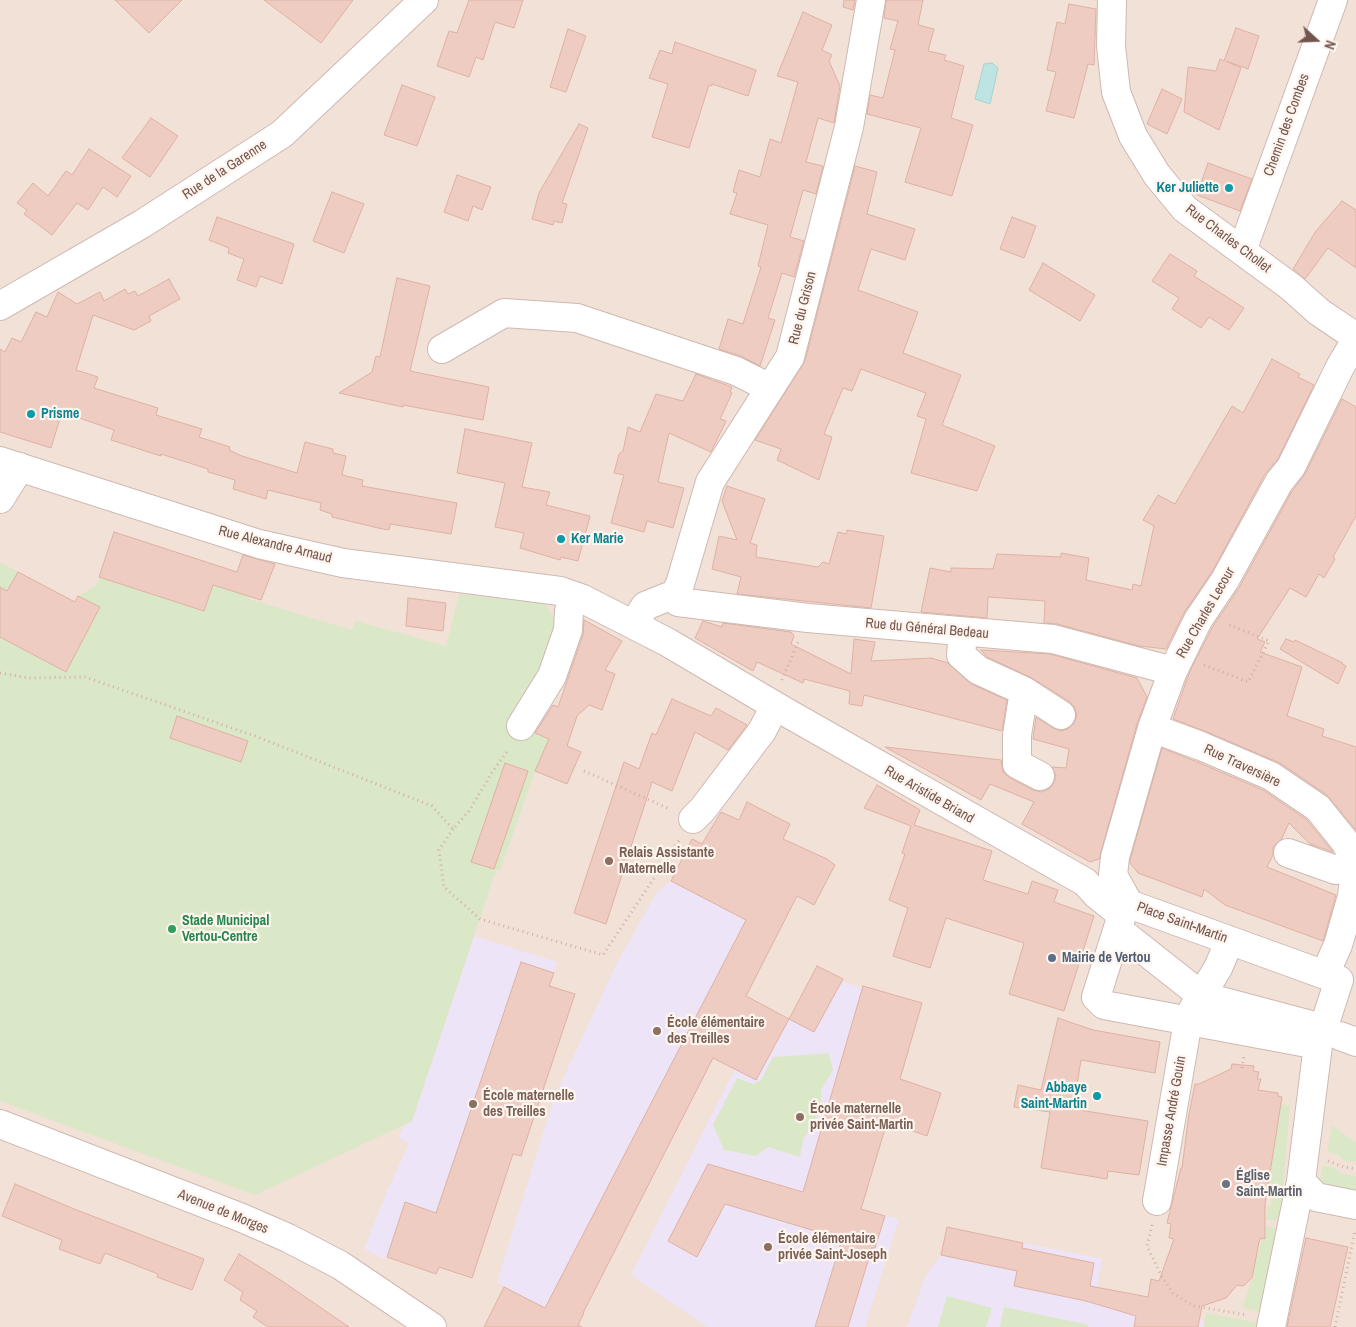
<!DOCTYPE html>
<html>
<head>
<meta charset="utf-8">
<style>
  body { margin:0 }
  #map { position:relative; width:1356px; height:1327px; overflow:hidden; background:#fbf1e8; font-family:"Archivo Narrow",sans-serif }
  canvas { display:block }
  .north { position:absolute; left:1291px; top:15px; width:50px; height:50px; -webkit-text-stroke:4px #fef5ee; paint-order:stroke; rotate:110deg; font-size:14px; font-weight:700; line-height:20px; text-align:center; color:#73554e }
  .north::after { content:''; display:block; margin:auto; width:18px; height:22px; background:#73554e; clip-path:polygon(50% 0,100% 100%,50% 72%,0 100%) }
</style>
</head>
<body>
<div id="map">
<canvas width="1356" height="1327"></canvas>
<div class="north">N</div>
</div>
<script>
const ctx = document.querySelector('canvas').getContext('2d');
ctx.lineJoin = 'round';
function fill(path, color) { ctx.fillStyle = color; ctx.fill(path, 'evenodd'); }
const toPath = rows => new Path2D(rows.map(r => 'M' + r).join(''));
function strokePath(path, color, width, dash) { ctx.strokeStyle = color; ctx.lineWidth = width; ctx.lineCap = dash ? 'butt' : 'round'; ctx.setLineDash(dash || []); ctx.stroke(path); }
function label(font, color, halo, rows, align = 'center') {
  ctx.font = font + ' "Archivo Narrow",sans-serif'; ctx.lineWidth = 4.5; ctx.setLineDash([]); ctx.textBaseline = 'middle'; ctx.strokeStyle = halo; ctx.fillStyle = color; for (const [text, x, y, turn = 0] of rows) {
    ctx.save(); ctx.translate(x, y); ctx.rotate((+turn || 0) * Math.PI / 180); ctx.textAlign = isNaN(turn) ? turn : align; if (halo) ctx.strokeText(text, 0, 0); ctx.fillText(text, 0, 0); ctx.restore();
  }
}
fill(toPath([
  [0,0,1356,0,1356,1327,0,1327]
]), '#f2e1d7');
fill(toPath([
  [720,811,827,859,835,865,814,905,789,892,774,922,782,926,673,1135,577,1326,497,1282,554,1098,617,963,657,892,671,881,692,839,702,844],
  [474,936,557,962,549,987,575,994,558,1046,539,1040,534,1054,554,1059,542,1093,525,1087,520,1102,537,1107,521,1156,496,1148,503,1183,472,1278,439,1267,436,1274,387,1257,384,1259,364,1249,385,1196,409,1143,398,1138,404,1125,412,1121],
  [817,966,842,979,842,981,862,988,863,986,922,1003,861,1209,899,1219,865,1327,707,1327,631,1275,735,1069,789,1019],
  [947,1227,1102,1259,1097,1287,1200,1319,1204,1324,1204,1327,907,1327,926,1275,941,1255]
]), '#ede5f7');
fill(toPath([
  [0,562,75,602,78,596,97,585,99,577,204,611,213,585,250,596,249,599,352,630,356,621,446,646,459,594,545,604,562,631,526,729,549,739,535,771,500,871,496,870,412,1121,255,1195,0,1101],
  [829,1053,833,1070,821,1090,821,1110,803,1140,800,1157,768,1147,756,1156,724,1150,713,1125,737,1078,753,1084,761,1080,773,1057],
  [1281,1104,1290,1105,1280,1222,1266,1219,1268,1206,1271,1206,1272,1199,1269,1198,1269,1195,1267,1195],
  [1332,1125,1356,1143,1356,1162,1344,1161,1340,1156,1327,1151],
  [1323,1165,1335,1168,1341,1174,1356,1176,1356,1195,1327,1189,1319,1183],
  [1264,1226,1279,1229,1261,1312,1243,1308,1251,1281,1255,1277,1252,1271,1254,1254,1258,1254,1262,1239,1266,1240,1266,1234,1263,1233],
  [947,1296,992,1308,986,1327,938,1327],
  [1004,1307,1089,1325,1088,1327,1000,1327],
  [1206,1313,1259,1323,1258,1327,1204,1327]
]), '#dae8c7');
const water = toPath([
  [992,63,998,68,990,104,975,99,984,64,992,63]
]);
fill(water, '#bee3e3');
strokePath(water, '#a5d4d4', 1);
const building = toPath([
  [115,0,182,0,149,33,115,0],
  [264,0,353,0,321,43,264,0],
  [469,0,523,0,514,28,495,22,483,60,476,57,469,77,437,66,449,31,457,33,469,0],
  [844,0,855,0,853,10,843,7,844,0],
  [886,0,923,0,918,25,934,29,928,51,946,55,944,60,964,66,951,118,973,125,952,196,905,182,921,128,867,114,870,95,883,98,895,50,890,49,898,21,884,18,886,0],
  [1069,4,1096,9,1094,65,1088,64,1074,118,1046,111,1056,72,1047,70,1057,22,1065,24,1069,4],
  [803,12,832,25,822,50,832,55,829,61,840,86,834,123,818,118,806,162,823,166,816,194,803,190,790,237,804,241,794,277,782,273,768,318,775,320,760,366,741,356,719,349,728,319,743,324,761,267,758,266,768,225,730,214,737,193,733,192,739,170,760,177,770,139,781,143,798,82,777,76,803,12],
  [1236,28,1259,36,1248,69,1226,61,1241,68,1219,130,1184,112,1188,67,1216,71,1220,59,1224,61,1236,28],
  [568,29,586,36,566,92,550,87,568,29],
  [675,42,756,70,748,96,712,84,712,86,709,85,689,148,652,137,668,84,649,78,660,50,672,54,675,42],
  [402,85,435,97,417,146,384,135,402,85],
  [1162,89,1182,99,1167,134,1147,124,1162,89],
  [151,118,178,136,150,177,122,158,151,118],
  [579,124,588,128,562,203,567,204,562,223,554,221,553,225,532,219,539,193,579,124],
  [89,149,131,176,117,197,103,187,88,210,77,203,52,235,24,214,27,210,17,203,33,183,48,196,66,171,72,175,89,149],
  [1208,163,1252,179,1240,211,1197,195,1208,163],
  [855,166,877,172,867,214,915,229,905,260,871,249,858,290,918,312,903,353,961,375,942,425,995,446,977,491,911,473,926,419,917,416,926,393,861,369,852,391,843,388,824,434,832,437,819,480,777,460,781,449,755,440,805,361,855,166],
  [457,175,491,187,482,210,473,206,468,221,444,212,457,175],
  [332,192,364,204,344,253,313,241,332,192],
  [1342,201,1356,210,1356,268,1328,248,1305,279,1293,269,1316,231,1342,201],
  [217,217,294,244,282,284,260,276,256,287,237,280,244,259,228,253,229,248,209,240,217,217],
  [1012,217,1036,226,1024,258,1000,249,1012,217],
  [1170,254,1197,271,1194,276,1244,308,1229,330,1209,317,1201,328,1172,309,1179,298,1152,281,1170,254],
  [1043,263,1095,295,1080,321,1029,290,1043,263],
  [397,278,430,286,410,371,489,387,483,420,403,405,403,407,339,393,372,372,376,356,380,357,397,278],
  [169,279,180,299,149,316,151,321,134,330,93,315,76,370,98,377,94,388,158,408,156,415,202,429,199,437,230,447,229,450,242,456,297,473,305,442,333,449,333,453,346,456,342,475,363,480,362,486,457,503,451,534,390,524,389,530,378,528,332,517,332,514,320,510,321,503,268,490,266,499,233,489,235,480,208,472,208,469,161,454,161,456,111,440,114,430,62,412,51,448,0,432,0,349,5,352,12,338,21,342,36,312,47,317,58,292,77,304,100,292,104,301,125,289,128,294,135,291,138,296,169,279],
  [1272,359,1300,374,1298,377,1314,385,1278,459,1265,474,1212,572,1185,611,1166,649,1139,646,1057,624,1044,623,1045,601,988,597,987,618,921,612,930,568,951,572,951,568,993,569,997,554,1061,557,1061,553,1089,558,1086,580,1132,590,1133,584,1141,586,1154,526,1143,520,1158,495,1175,504,1232,406,1243,413,1272,359],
  [696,374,732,387,730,392,732,393,720,419,726,421,711,452,669,433,658,482,684,488,673,528,647,521,644,532,611,523,624,475,614,473,619,454,623,451,628,427,640,432,656,394,683,401,696,374],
  [1342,399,1356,407,1356,516,1333,557,1335,559,1324,578,1319,574,1306,597,1290,588,1257,639,1265,642,1260,652,1302,667,1287,716,1324,729,1322,736,1356,747,1356,830,1327,795,1280,763,1207,732,1173,719,1190,671,1212,628,1239,588,1292,491,1305,474,1342,399],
  [465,429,532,443,522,487,550,492,546,505,590,516,578,561,561,557,560,560,520,548,524,533,495,527,505,483,457,473,465,429],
  [727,486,765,499,750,543,757,545,756,557,818,567,823,562,829,564,838,532,846,534,847,530,884,536,871,608,737,594,741,577,712,569,719,536,737,540,722,501,727,486],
  [114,532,237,572,243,555,275,564,261,600,213,585,204,611,99,577,114,532],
  [18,572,75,602,78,596,100,607,66,672,0,637,0,587,7,591,18,572],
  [408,598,446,603,443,631,406,626,408,598],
  [584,620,622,641,605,670,615,674,602,710,589,705,577,716,567,746,581,752,567,784,535,771,549,739,535,733,553,705,558,707,583,635,584,620],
  [703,621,722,627,723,623,791,632,794,636,791,644,851,674,854,639,875,642,871,661,931,658,948,663,971,684,1007,700,1002,731,864,695,862,706,849,704,850,691,804,679,803,683,757,662,753,671,695,638,703,621],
  [1286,639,1294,642,1295,640,1343,663,1342,664,1346,666,1338,684,1280,649,1286,639],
  [981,650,1050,654,1137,678,1147,697,1137,724,1099,859,1090,862,1022,824,1034,802,990,784,981,800,885,747,1001,760,1003,772,1010,778,1033,790,1041,792,1049,789,1054,783,1056,776,1052,767,1066,768,1069,749,1033,739,1036,717,1053,728,1061,731,1068,729,1074,723,1077,715,1075,708,1070,702,1032,678,987,657,981,650],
  [672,699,711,716,716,708,747,725,728,750,695,732,672,791,652,782,606,924,574,913,624,762,639,769,652,733,656,735,672,699],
  [177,716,248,741,241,762,170,738,177,716],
  [1162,748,1195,761,1263,790,1307,820,1333,852,1310,844,1289,823,1281,840,1273,847,1273,855,1267,867,1336,895,1323,941,1225,905,1204,889,1202,897,1138,873,1130,863,1130,860,1162,748],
  [505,763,528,771,494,869,471,862,505,763],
  [877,785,920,810,914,825,992,851,983,880,1028,894,1032,881,1058,890,1054,902,1094,916,1064,1011,1009,994,1024,943,946,918,930,968,893,956,908,908,889,900,905,854,902,853,911,826,864,808,877,785],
  [747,802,790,824,783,839,827,859,835,865,814,905,797,896,746,996,789,1019,756,1080,713,1058,583,1313,584,1313,578,1325,582,1327,484,1327,504,1287,545,1308,746,920,671,881,692,839,702,844,721,812,739,820,747,802],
  [521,962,554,973,549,986,575,994,521,1156,513,1154,472,1278,439,1267,436,1274,387,1257,405,1202,436,1213,521,962],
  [817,966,843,979,814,1032,789,1019,817,966],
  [863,986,922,1003,900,1079,941,1093,927,1136,887,1122,861,1209,885,1216,875,1248,872,1248,848,1327,815,1327,842,1239,725,1204,697,1257,668,1241,708,1164,803,1192,863,986],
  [1058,1018,1093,1030,1160,1042,1155,1073,1081,1060,1073,1109,1148,1121,1139,1175,1108,1171,1107,1179,1041,1168,1050,1112,1014,1107,1018,1085,1041,1090,1058,1018],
  [1232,1064,1254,1066,1253,1071,1259,1072,1257,1079,1261,1079,1258,1090,1278,1093,1278,1096,1282,1097,1265,1204,1265,1239,1261,1238,1259,1242,1252,1278,1243,1286,1237,1285,1226,1298,1202,1306,1198,1327,1134,1327,1136,1316,1086,1301,1014,1286,1017,1271,941,1255,947,1227,1023,1243,1022,1248,1094,1263,1090,1286,1148,1297,1151,1279,1159,1281,1174,1239,1169,1238,1171,1224,1167,1223,1181,1168,1182,1168,1189,1114,1195,1084,1199,1084,1231,1069,1232,1064],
  [15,1184,74,1209,204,1259,192,1290,157,1277,158,1274,105,1253,100,1264,59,1249,62,1240,2,1216,15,1184],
  [1306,1238,1348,1247,1330,1327,1287,1327,1306,1238],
  [239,1254,282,1281,349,1327,268,1327,253,1317,257,1311,240,1300,243,1292,224,1280,239,1254]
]);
fill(building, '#eeccc2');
strokePath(building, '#e0b1a3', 1);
const minor = toPath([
  [1112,0,1111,46,1116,92,1133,136,1157,175,1185,209,1291,287,1319,312,1356,337],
  [1242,251,1333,0],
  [0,306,142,224,282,134,424,0],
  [442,349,504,313,577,318,736,371,770,388],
  [0,461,259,544,343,563,560,591,583,599,667,642,784,711,1085,882,1097,895,1122,915],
  [0,499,20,467],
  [678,602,808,618,1053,639,1173,671],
  [634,624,645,606,675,594,680,584,710,482,790,357,849,127,871,0],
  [963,632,961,655,978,670,1024,691,1061,715],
  [1024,691,1017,735,1017,764,1040,776],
  [521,726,552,676,568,630,569,611,575,596],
  [1152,728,1201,746,1271,776,1318,808,1346,843,1353,858,1352,867,1336,870,1288,853],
  [693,819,703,809,762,731,775,706],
  [1129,904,1113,875,1115,857,1152,728,1173,671,1198,620,1225,580,1279,482,1291,467,1340,367,1356,340],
  [1126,936,1202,996,1311,1025],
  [1325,974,1338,945,1352,896,1354,879,1352,867],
  [1193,1009,1218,968,1224,954],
  [1340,1036,1356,1042],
  [0,1124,242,1218,288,1238,340,1265,432,1327],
  [1301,1181,1316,1197,1356,1205],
  [1157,1201,1188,1021],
  [1271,1327,1301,1181,1318,1045,1339,980,1129,904,1122,915,1096,997,1104,1005,1318,1045]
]);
strokePath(minor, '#ceb9b2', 30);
strokePath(toPath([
  [1204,665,1248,682,1269,641,1227,624],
  [0,673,29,678,85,677,255,736,432,806,453,829,469,811,493,771,509,749],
  [782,680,798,642],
  [584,771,670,809],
  [453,829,439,850,444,887,480,919,603,955,680,839],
  [1242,1068,1244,1056],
  [1328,1161,1344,1167,1356,1169],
  [1152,1225,1147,1246,1162,1277,1173,1293,1194,1306,1247,1315],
  [1335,1327,1355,1230]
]), '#d3afa5', 3, [1, 4]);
strokePath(minor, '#fff', 28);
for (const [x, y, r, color] of [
  [1229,188,5,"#0f9aa8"],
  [31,414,5,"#0f9aa8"],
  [561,539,5,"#0f9aa8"],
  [609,861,5,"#8d6e63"],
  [172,929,5,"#2e9e5b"],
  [1052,958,5,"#5c6f8a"],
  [657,1031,5,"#8d6e63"],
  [1097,1096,5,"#0f9aa8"],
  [473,1104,5,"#8d6e63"],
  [800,1117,5,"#8d6e63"],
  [1226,1184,5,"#6b7280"],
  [768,1247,5,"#8d6e63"]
]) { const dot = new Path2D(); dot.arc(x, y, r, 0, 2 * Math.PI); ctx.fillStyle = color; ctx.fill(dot); strokePath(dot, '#fef5ee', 2); }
label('14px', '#73554e', '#fef5ee', [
  ["Chemin des Combes",1287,125,-70],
  ["Rue de la Garenne",225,170,-33],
  ["Rue Charles Chollet",1228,239,37],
  ["Rue du Grison",803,308,-76],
  ["Rue Alexandre Arnaud",275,545,14],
  ["Rue Charles Lecour",1206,613,-60],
  ["Rue du Général Bedeau",927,629,5],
  ["Rue Traversière",1242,766,25],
  ["Rue Aristide Briand",929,795,30],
  ["Place Saint-Martin",1182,923,20],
  ["Impasse André Gouin",1172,1111,-80],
  ["Avenue de Morges",223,1212,22]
]);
label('bold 14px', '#0d838f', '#fef5ee', [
  ["Ker Juliette",1219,188],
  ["Prisme",41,414,"left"],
  ["Ker Marie",571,539,"left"],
  ["Abbaye",1087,1088],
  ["Saint-Martin",1087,1104]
], 'right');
label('bold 14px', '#785e54', '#fef5ee', [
  ["Relais Assistante",619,853],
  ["Maternelle",619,869],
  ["École élémentaire",667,1023],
  ["des Treilles",667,1039],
  ["École maternelle",483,1096],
  ["des Treilles",483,1112],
  ["École maternelle",810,1109],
  ["privée Saint-Martin",810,1125],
  ["École élémentaire",778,1239],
  ["privée Saint-Joseph",778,1255]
], 'left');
label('bold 14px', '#27864d', '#fef5ee', [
  ["Stade Municipal",182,921],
  ["Vertou-Centre",182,937]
], 'left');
label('bold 14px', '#4e5e75', '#fef5ee', [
  ["Mairie de Vertou",1062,958]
], 'left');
label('bold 14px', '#5b616d', '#fef5ee', [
  ["Église",1236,1176],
  ["Saint-Martin",1236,1192]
], 'left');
</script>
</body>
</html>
